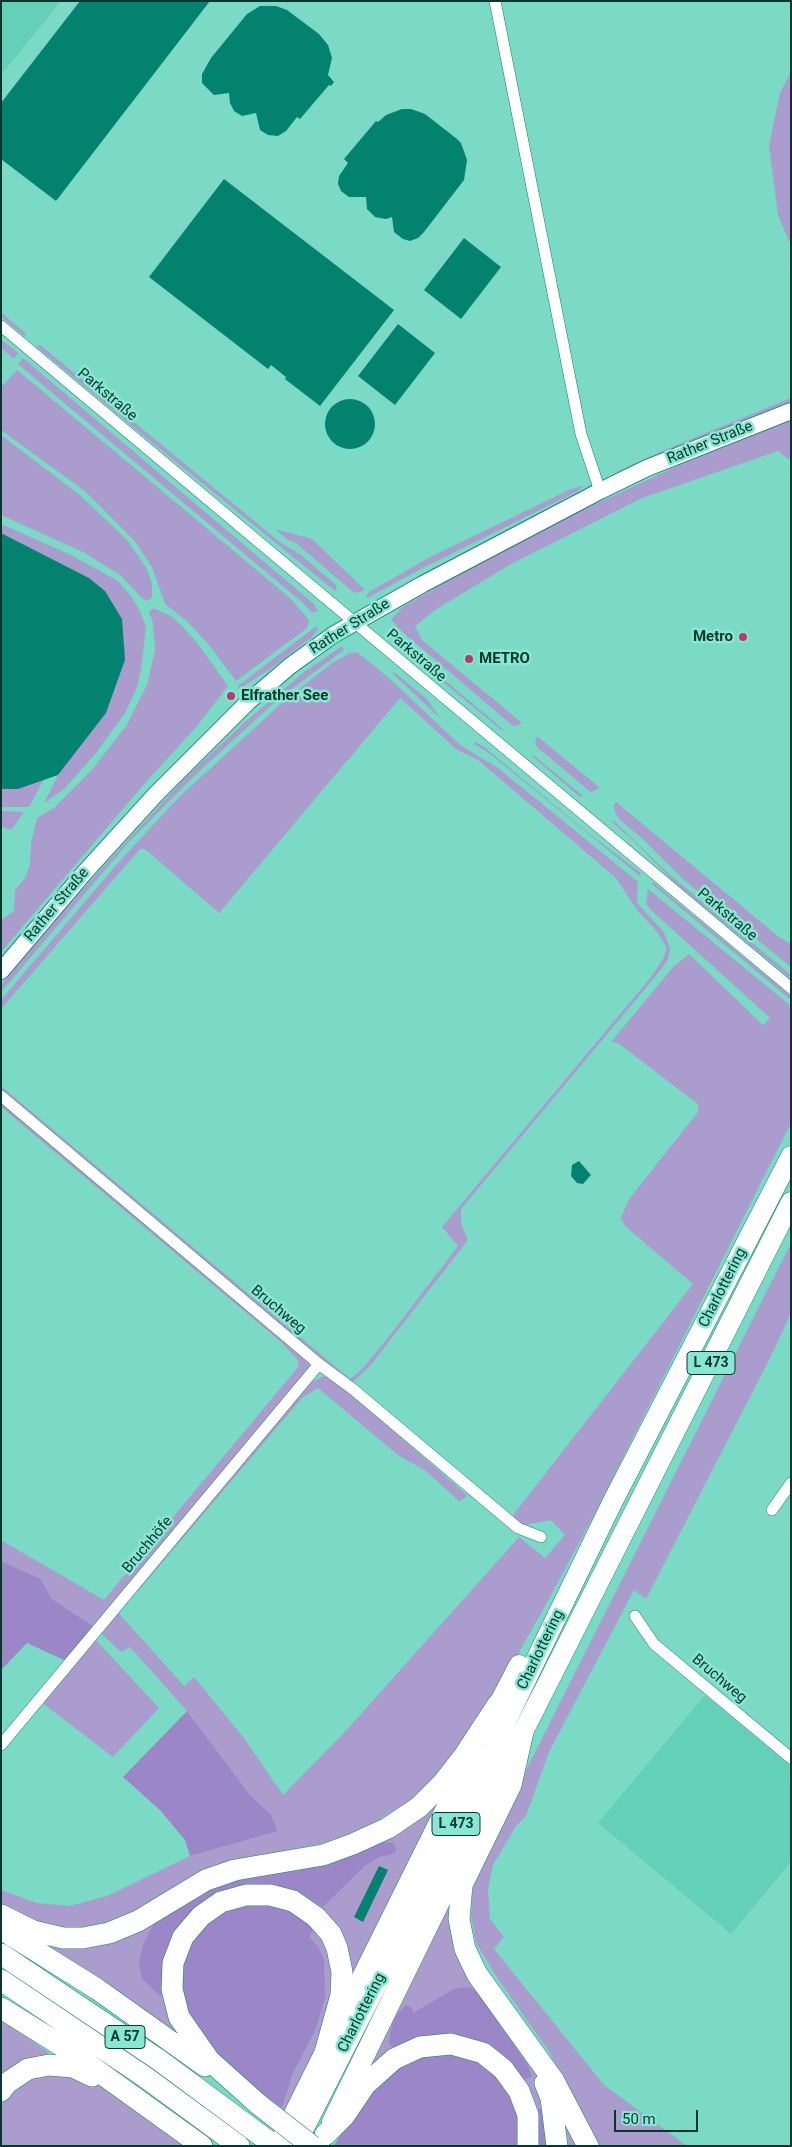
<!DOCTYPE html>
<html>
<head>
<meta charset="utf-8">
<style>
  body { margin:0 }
  #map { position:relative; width:792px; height:2147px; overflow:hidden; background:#7bdac5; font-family:Roboto,sans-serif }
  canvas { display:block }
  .frame { position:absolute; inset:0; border:2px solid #0b362e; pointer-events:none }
  .scale { position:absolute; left:614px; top:2110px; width:84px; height:22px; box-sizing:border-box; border:2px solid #0b362e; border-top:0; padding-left:6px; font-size:15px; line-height:18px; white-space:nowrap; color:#0b362e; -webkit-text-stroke:4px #88e7d2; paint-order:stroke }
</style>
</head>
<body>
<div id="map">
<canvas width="792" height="2147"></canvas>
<div class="frame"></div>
<div class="scale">50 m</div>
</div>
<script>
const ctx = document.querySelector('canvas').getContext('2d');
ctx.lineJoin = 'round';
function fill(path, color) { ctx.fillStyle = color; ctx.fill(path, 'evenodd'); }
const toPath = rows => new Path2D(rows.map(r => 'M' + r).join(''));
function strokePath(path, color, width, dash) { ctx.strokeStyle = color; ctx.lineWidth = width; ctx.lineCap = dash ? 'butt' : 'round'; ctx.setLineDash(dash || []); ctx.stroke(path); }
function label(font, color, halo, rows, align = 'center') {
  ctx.font = font + ' Roboto,sans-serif'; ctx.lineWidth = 5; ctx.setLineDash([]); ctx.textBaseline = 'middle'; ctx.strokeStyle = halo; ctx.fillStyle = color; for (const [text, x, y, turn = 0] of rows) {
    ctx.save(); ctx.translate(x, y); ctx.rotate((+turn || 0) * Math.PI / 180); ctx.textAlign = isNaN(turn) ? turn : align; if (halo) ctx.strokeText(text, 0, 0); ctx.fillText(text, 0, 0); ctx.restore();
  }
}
fill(toPath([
  [1,1,61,1,1,75],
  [705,1695,791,1766,791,1862,731,1934,598,1823]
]), '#65d0ba');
fill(toPath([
  [791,71,791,246,778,215,769,146,780,93],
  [1,312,26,334,24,336,1,317],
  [1,339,18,353,14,359,1,348],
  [39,344,281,543,301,555,336,585,337,590,335,591,139,432,37,347],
  [23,358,314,604,318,611,312,613,303,603,18,364],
  [17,370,290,598,309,620,307,628,236,681,210,646,187,621,165,604,152,567,134,540,86,492,1,430,1,387],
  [791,398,791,406,611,474,667,449],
  [791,419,791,461,778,451,642,498,511,564,435,610,415,626,422,640,522,723,517,726,513,726,399,629,391,619,404,606,530,535,677,466,758,430],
  [1,435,81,496,127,540,147,569,152,584,152,598,147,601,142,598,120,575,83,552,1,515],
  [585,485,576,492,425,567,367,598,366,597,369,592,430,557,569,490],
  [1,524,71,555,118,581,131,596,141,613,146,628,141,670,137,687,125,713,96,753,64,789,44,803,58,775,106,713,125,660,105,591,89,578,1,533],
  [275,529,312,539,365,590,357,593,352,591,296,543,288,540],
  [152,609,155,609,171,616,182,626,198,644,228,686,197,726,139,790,1,952,1,920,14,911,15,890,26,877,30,864,31,843,37,818,54,808,91,771,126,726,147,685,155,650,153,623,149,612],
  [315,627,318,627,316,632,312,637,270,669,239,689,238,686],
  [397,640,504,730,500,729,395,642],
  [342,646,344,650,277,700,193,777,128,843,1,992,1,985,60,914,185,778,245,722,304,672],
  [357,652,389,678,460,745,498,768,638,882,637,903,664,932,670,949,668,960,654,978,461,1209,461,1224,468,1240,370,1366,353,1382,342,1378,1,1090,1,1086,350,1379,362,1369,387,1339,458,1246,442,1227,651,977,663,959,667,948,658,933,638,911,615,877,478,760,456,749,400,698,219,913,145,849,140,849,1,1009,1,1000,118,863,177,799,284,701,332,663,350,653],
  [394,672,426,698,441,719,393,674],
  [537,736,600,788,591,792,587,789,537,747,535,742],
  [475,742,483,746,587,832,641,873,640,876,489,753,474,744],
  [532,754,583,796,580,797,533,757],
  [44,779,29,807,1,807,1,789,18,789],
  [616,802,779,937,791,944,791,967,685,881,643,839,620,820,615,812,614,805],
  [1,811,24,812,11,830,1,826],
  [613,820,670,875,791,975,791,979,671,879,638,845,612,822],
  [653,882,791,996,791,1000,652,884],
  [648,889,791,1006,791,1123,593,1517,543,1610,489,1705,460,1749,433,1779,410,1801,359,1832,329,1842,224,1863,197,1873,139,1909,110,1922,84,1929,58,1928,28,1921,1,1909,1,1890,37,1903,69,1906,107,1896,190,1856,278,1831,271,1815,251,1796,187,1711,130,1647,121,1652,100,1632,116,1610,184,1686,194,1677,244,1738,283,1795,343,1734,519,1537,545,1558,565,1535,551,1520,525,1525,516,1520,513,1515,693,1284,625,1226,621,1218,629,1199,698,1112,698,1104,618,1043,611,1042,673,967,689,954,763,1025,770,1018,651,910,646,904],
  [1,1103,309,1361,309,1372,93,1626,52,1599,41,1579,1,1561,1,1540,104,1600,299,1366,297,1359,281,1342,1,1107],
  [791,1243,791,1313,770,1358,646,1599,634,1590,549,1752,526,1816,516,1826,493,1865,488,1889,490,1919,504,1937,494,1949,604,2085,687,2146,600,2146,548,2050,498,1979,476,1943,471,1916,472,1894,481,1860],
  [324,1376,331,1378,341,1385,468,1496,459,1501,426,1471,398,1455,318,1388,302,1398,138,1591,124,1600,308,1384],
  [94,1638,159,1708,113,1757,41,1702],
  [444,1792,351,1978,314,1910,191,2043,35,1938,59,1944,172,1908,163,1964,169,1944,181,1923,202,1904,271,1887,302,1894,323,1907,365,1866,379,1857,391,1855,397,1851,394,1844,296,1871,267,1871],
  [460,1884,456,1910,529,2060,583,2146,532,2146,359,2086],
  [314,1927,323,1938,335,1977,328,2025,286,2112,282,2108,293,2073,315,2031,319,1948,310,1937],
  [1,2018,82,2077,101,2085,187,2146,1,2146]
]), '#aa9ccc');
fill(toPath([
  [1,1561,41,1579,52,1599,93,1626,79,1647,64,1660,27,1643,1,1670],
  [187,1711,251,1796,271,1815,278,1831,190,1856,185,1840,161,1811,123,1777],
  [382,1842,394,1843,397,1851,391,1855,379,1857,365,1866,323,1907,302,1894,271,1887,202,1904,181,1923,169,1944,163,1964,161,1997,142,1979,139,1963,143,1945,155,1921,195,1893,267,1871,296,1871,322,1864],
  [241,1905,273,1905,289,1910,314,1927,310,1937,319,1948,324,1960,325,1998,315,2031,293,2073,282,2108,235,2073,216,2054,188,2011,183,1997,182,1976,183,1963,193,1940,202,1929,226,1910],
  [470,1987,479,1994,493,2014,527,2064,532,2077,521,2080,501,2057,396,2050,389,2044,390,2033,396,2015,406,2005,412,2008,413,2013,456,1988],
  [444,2050,487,2062,516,2099,522,2146,334,2146,356,2106,396,2063],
  [540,2109,547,2112,550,2146,534,2146,534,2112]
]), '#9b86c8');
fill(toPath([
  [80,1,210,1,56,201,1,159,1,103],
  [260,6,276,6,287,10,319,34,328,45,332,58,328,75,334,82,331,86,329,85,300,119,297,117,286,131,278,136,268,135,260,130,256,113,242,116,234,111,230,103,229,93,214,95,202,83,202,74,211,58,247,14],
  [402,109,411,109,425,114,457,139,461,143,467,160,464,180,424,232,418,238,410,241,403,239,394,232,392,217,386,219,375,217,367,209,366,197,349,197,341,191,338,184,339,176,348,163,344,159,376,121,378,122,386,115],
  [224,179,394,310,320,406,285,379,286,377,271,365,268,369,149,277],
  [464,238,501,267,461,319,424,290],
  [398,324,435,353,395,405,358,376],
  '325 424a25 25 0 1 1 50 0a25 25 0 1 1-50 0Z',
  [1,533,89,578,105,591,122,619,125,660,106,713,58,775,18,789,1,789],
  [579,1161,591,1175,583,1184,577,1183,571,1176,572,1165],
  [379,1866,388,1870,363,1922,354,1917]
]), '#02826f');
const minor = toPath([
  [495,1,581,434,600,491],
  [1,326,791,988],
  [1,1096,319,1364,354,1390,518,1528,541,1537],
  [772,1510,791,1483],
  [635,1616,654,1644,791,1758],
  [1,1745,319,1364]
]);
const secondary = toPath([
  [1,971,85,872,156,794,248,702,290,666,333,635,423,584,600,491,647,468,791,411]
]);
const trunk = toPath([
  [491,1719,519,1665],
  [332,2122,523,1732,791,1202],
  [278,2146,474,1752],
  [295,2146,403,1933,613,1501,791,1156]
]);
const motorway = toPath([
  [523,1732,511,1785,462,1885,459,1919,465,1949,477,1974,554,2081,588,2146],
  [1,1915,33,1931,63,1938,83,1938,109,1933,138,1921,206,1880,235,1870,323,1855,353,1844,388,1828,419,1807,443,1783,464,1756,498,1704],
  [1,1929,97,1989,205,2066],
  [1,1954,159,2060,275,2146],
  [1,1980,145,2077,239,2146],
  [1,2008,70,2051,202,2146],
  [545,2083,551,2098,557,2146],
  [1,2091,7,2083,28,2069,49,2065,73,2067,92,2076],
  [258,2104,209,2060,179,2017,172,1989,173,1963,183,1937,201,1916,221,1902,246,1895,270,1895,293,1901,316,1917,331,1934,337,1948,342,1972,341,1995,326,2049],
  [325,2135,344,2116,365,2085,394,2059,420,2047,451,2044,483,2053,503,2069,519,2091,528,2115,528,2146]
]);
strokePath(minor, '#128170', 12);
strokePath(secondary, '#128170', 18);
strokePath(trunk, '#128170', 21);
strokePath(motorway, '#128170', 22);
strokePath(minor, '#fff', 11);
strokePath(secondary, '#fff', 16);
strokePath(trunk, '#fff', 20);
strokePath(motorway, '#fff', 21);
const motorwayBridge = toPath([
  [258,2104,312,2146]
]);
strokePath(motorwayBridge, '#128170', 22, []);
strokePath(motorwayBridge, '#fff', 21);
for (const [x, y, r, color] of [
  [743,637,5,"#be3571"],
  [469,659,5,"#be3571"],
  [231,696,5,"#be3571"]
]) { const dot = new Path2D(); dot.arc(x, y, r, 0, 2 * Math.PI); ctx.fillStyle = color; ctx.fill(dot); strokePath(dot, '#88e7d2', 2); }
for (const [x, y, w] of [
  [711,1363,48],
  [456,1824,48],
  [125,2037,40]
]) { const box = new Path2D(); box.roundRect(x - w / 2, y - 11.5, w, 23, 4); ctx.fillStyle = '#88e7d2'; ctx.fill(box); strokePath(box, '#0b362e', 1); }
label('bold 14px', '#0b362e', null, [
  ["L 473",711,1363],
  ["L 473",456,1824],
  ["A 57",125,2037]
]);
label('15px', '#0b362e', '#88e7d2', [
  ["Parkstraße",107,395,40],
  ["Rather Straße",710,443,-22],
  ["Rather Straße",350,627,-32],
  ["Parkstraße",416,656,40],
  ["Rather Straße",57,905,-50],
  ["Parkstraße",727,915,40],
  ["Charlottering",723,1288,-63],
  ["Bruchweg",278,1310,40],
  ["Bruchhöfe",148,1545,-50],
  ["Charlottering",541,1650,-64],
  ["Bruchweg",719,1679,40],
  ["Charlottering",362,2013,-63]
]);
label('bold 15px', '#0b362e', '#88e7d2', [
  ["Metro",733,637,"right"],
  ["METRO",479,659],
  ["Elfrather See",241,696]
], 'left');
</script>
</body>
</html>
